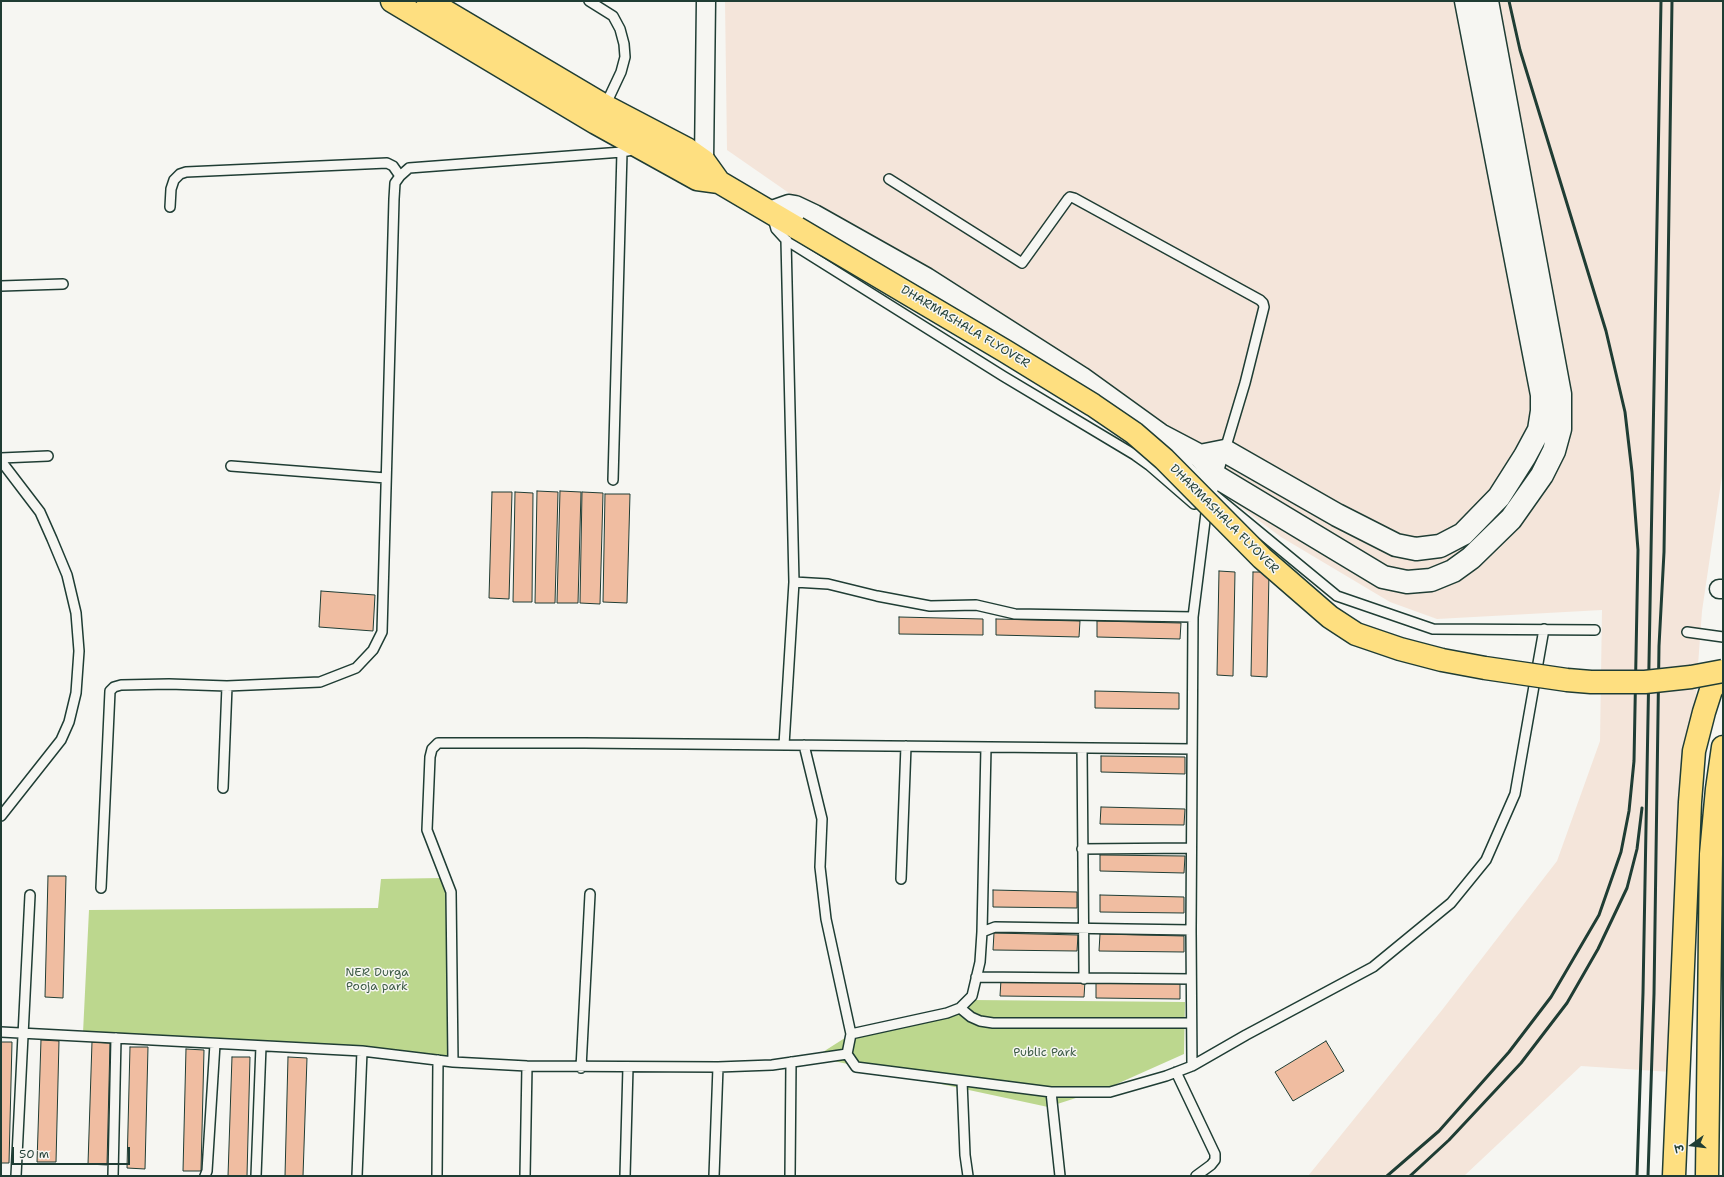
<!DOCTYPE html>
<html>
<head>
<meta charset="utf-8">
<style>
  body { margin:0 }
  #map { position:relative; width:1724px; height:1177px; overflow:hidden; background:#f6f6f2; font-family:"Shantell Sans","Playpen Sans Deva",sans-serif }
  canvas { display:block }
  .frame { position:absolute; inset:0; border:2px solid #1f3d34; pointer-events:none }
  .north { position:absolute; left:1672px; top:1125px; width:40px; height:40px; -webkit-text-stroke:3px #f6f6f2; paint-order:stroke; rotate:256deg; font-size:11px; font-weight:700; line-height:16px; text-align:center; color:#1f3d34 }
  .north::after { content:''; display:block; margin:auto; width:14px; height:18px; background:#1f3d34; clip-path:polygon(50% 0,100% 100%,50% 72%,0 100%) }
  .scale { position:absolute; left:12px; top:1147px; width:118px; height:18px; box-sizing:border-box; border:2px solid #1f3d34; border-top:0; padding-left:5px; font-size:12px; line-height:14px; white-space:nowrap; color:#1f3d34; -webkit-text-stroke:3px #f6f6f2; paint-order:stroke }
</style>
</head>
<body>
<div id="map">
<canvas width="1724" height="1177"></canvas>
<div class="frame"></div>
<div class="north">उ</div>
<div class="scale">50 m</div>
</div>
<script>
const ctx = document.querySelector('canvas').getContext('2d');
ctx.lineJoin = 'round';
function fill(path, color) { ctx.fillStyle = color; ctx.fill(path, 'evenodd'); }
const toPath = rows => new Path2D(rows.map(r => 'M' + r).join(''));
function strokePath(path, color, width, dash) { ctx.strokeStyle = color; ctx.lineWidth = width; ctx.lineCap = dash ? 'butt' : 'round'; ctx.setLineDash(dash || []); ctx.stroke(path); }
function label(font, color, halo, rows, align = 'center') {
  ctx.font = font + ' "Shantell Sans",sans-serif'; ctx.lineWidth = 3; ctx.setLineDash([]); ctx.textBaseline = 'middle'; ctx.strokeStyle = halo; ctx.fillStyle = color; for (const [text, x, y, turn = 0] of rows) {
    ctx.save(); ctx.translate(x, y); ctx.rotate((+turn || 0) * Math.PI / 180); ctx.textAlign = isNaN(turn) ? turn : align; if (halo) ctx.strokeText(text, 0, 0); ctx.fillText(text, 0, 0); ctx.restore();
  }
}
fill(toPath([
  [725,1,1723,1,1723,469,1702,611,1686,827,1686,1073,1581,1066,1464,1176,1308,1176,1442,1010,1557,861,1600,741,1602,610,1437,619,1390,602,1281,537,1223,494,727,150]
]), '#f4e5da');
fill(toPath([
  [441,878,451,892,450,1061,83,1033,89,910,378,908,381,879],
  [973,1000,1185,1002,1184,1054,1110,1087,1048,1107,815,1057,848,1036,947,1016]
]), '#bcd78e');
const building = toPath([
  [537,491,558,492,555,603,535,603,537,491],
  [560,491,581,492,578,603,557,603,560,491],
  [492,492,512,492,509,599,489,598,492,492],
  [515,492,533,493,532,602,513,602,515,492],
  [582,492,603,493,600,604,580,603,582,492],
  [605,494,630,494,627,603,603,602,605,494],
  [1219,571,1235,572,1233,676,1217,675,1219,571],
  [1253,572,1269,572,1267,677,1251,676,1253,572],
  [321,591,375,595,373,631,319,627,321,591],
  [899,617,983,619,983,635,899,634,899,617],
  [996,619,1080,621,1079,637,996,635,996,619],
  [1097,621,1181,623,1180,639,1097,637,1097,621],
  [1095,691,1179,693,1179,709,1095,708,1095,691],
  [1101,756,1185,757,1185,774,1101,772,1101,756],
  [1101,807,1185,809,1184,825,1100,824,1101,807],
  [1100,855,1185,856,1184,873,1100,871,1100,855],
  [48,876,66,876,63,998,45,997,48,876],
  [993,890,1077,892,1077,908,993,907,993,890],
  [1100,895,1184,897,1184,913,1100,912,1100,895],
  [994,933,1078,935,1077,951,993,950,994,933],
  [1100,934,1184,936,1184,952,1099,951,1100,934],
  [1001,980,1085,981,1084,997,1000,996,1001,980],
  [1096,982,1180,983,1180,999,1096,998,1096,982],
  [41,1040,59,1041,56,1162,37,1162,41,1040],
  [1326,1041,1344,1071,1293,1101,1275,1072,1326,1041],
  [1,1042,12,1042,9,1163,1,1163,1,1042],
  [92,1042,110,1043,107,1165,88,1164,92,1042],
  [130,1047,148,1047,145,1169,127,1168,130,1047],
  [186,1049,204,1050,201,1171,183,1171,186,1049],
  [232,1057,250,1057,247,1176,228,1176,232,1057],
  [288,1057,307,1058,303,1176,285,1176,288,1057]
]);
fill(building, '#f0bda1');
strokePath(building, '#1f3d34', 1);
const service = toPath([
  [589,1,613,16,620,29,624,44,625,57,621,72,605,106],
  [889,179,1022,263,1068,199,1070,197,1074,198,1260,300,1263,303,1264,307,1245,383,1206,513,1193,617,1191,930,1192,1066],
  [170,207,171,189,174,180,180,174,186,172,387,163,393,166,400,176],
  [773,218,776,229,786,240,1003,376,1135,455,1149,465,1194,504],
  [1,286,63,284],
  [1174,450,1212,493,1337,596,1433,629,1595,630],
  [1,458,48,456],
  [1,461,40,512,52,539,67,575,76,613,79,651,76,693,69,722,61,740,1,816],
  [231,466,386,478],
  [613,480,622,152],
  [794,582,828,584,877,596,930,606,976,605,1015,614,1193,617],
  [1687,632,1723,637],
  [784,745,794,582,786,240],
  [804,745,822,819,820,867,826,919,851,1034],
  [1082,748,1084,979],
  [223,788,227,686],
  [1082,849,1191,848],
  [901,879,906,746],
  [101,888,110,691,114,687,121,685,169,684,227,686,320,682,356,668,373,650,382,632,394,199,395,183,400,176,409,168,622,152,637,149],
  [982,932,986,747],
  [976,977,1191,979],
  [960,1008,971,1017,980,1021,993,1023,1191,1023],
  [1,1032,362,1051,453,1062,527,1066,718,1067,772,1065,847,1054,851,1034,947,1013,960,1008,972,996,980,962,982,932,995,927,1191,930],
  [847,1054,856,1067,1051,1092,1060,1176],
  [453,1062,451,892,427,830,430,757,432,749,438,743,584,743,1192,749],
  [581,1068,590,894],
  [1176,1072,1215,1154,1215,1160,1211,1165,1196,1176],
  [962,1081,965,1155,968,1176],
  [1051,1092,1110,1092,1166,1076,1192,1066,1246,1035,1373,967,1451,903,1486,860,1515,794,1544,629],
  [16,1176,30,895],
  [113,1176,116,1038],
  [205,1176,207,1171,215,1044],
  [256,1176,261,1046],
  [357,1176,362,1051],
  [437,1176,438,1060],
  [525,1176,527,1066],
  [625,1176,628,1067],
  [714,1176,718,1067],
  [790,1176,791,1062]
]);
const minor = toPath([
  [700,171,704,161,706,1],
  [1719,589,1723,589]
]);
const tertiary = toPath([
  [772,212,789,206,795,207,814,216,926,279,1081,378,1160,435,1200,456,1217,477,1383,577,1407,582,1431,580,1453,571,1471,558,1511,519,1542,475,1554,451,1560,429,1560,394,1487,1],
  [1200,456,1225,451,1337,515,1396,545,1416,549,1440,546,1463,534,1499,497,1525,456,1539,430,1542,411,1542,395,1466,1]
]);
const primary = toPath([
  [392,1,596,123,697,179,719,182,797,228],
  [428,1,605,106,687,149,704,161,719,182],
  [1674,1176,1690,802,1694,751,1704,712,1711,690,1723,673],
  [1707,1176,1711,854,1717,789,1723,747]
]);
strokePath(service, '#1f3d34', 12);
strokePath(minor, '#1f3d34', 21);
strokePath(tertiary, '#1f3d34', 25);
strokePath(primary, '#1f3d34', 25);
strokePath(service, '#f6f6f2', 9);
strokePath(minor, '#f6f6f2', 18);
strokePath(tertiary, '#f6f6f2', 22);
strokePath(primary, '#fedf80', 22);
strokePath(toPath([
  [1387,1176,1439,1131,1509,1052,1551,997,1599,915,1621,852,1629,811,1634,761,1638,550,1632,472,1625,412,1606,331,1520,50,1509,1],
  [1410,1176,1449,1140,1521,1063,1567,1003,1598,949,1627,888,1637,849,1642,808],
  [1637,1176,1643,993,1661,1],
  [1648,1176,1654,994,1659,646,1664,552,1672,1]
]), '#1f3d34', 3);
const primaryBridge = toPath([
  [797,228,1005,351,1093,405,1134,433,1164,459,1262,558,1330,617,1356,634,1400,649,1442,660,1485,668,1567,680,1591,682,1645,682,1691,677,1723,671]
]);
strokePath(primaryBridge, '#1f3d34', 25, []);
strokePath(primaryBridge, '#fedf80', 22);
label('12px', '#1f3d34', '#f6f6f2', [
  ["DHARMASHALA FLYOVER",965,327,31],
  ["DHARMASHALA FLYOVER",1224,519,45]
]);
label('12px', '#3e5c46', '#f6f6f2', [
  ["NER Durga",377,973],
  ["Pooja park",377,987],
  ["Public Park",1045,1053]
]);
</script>
</body>
</html>
